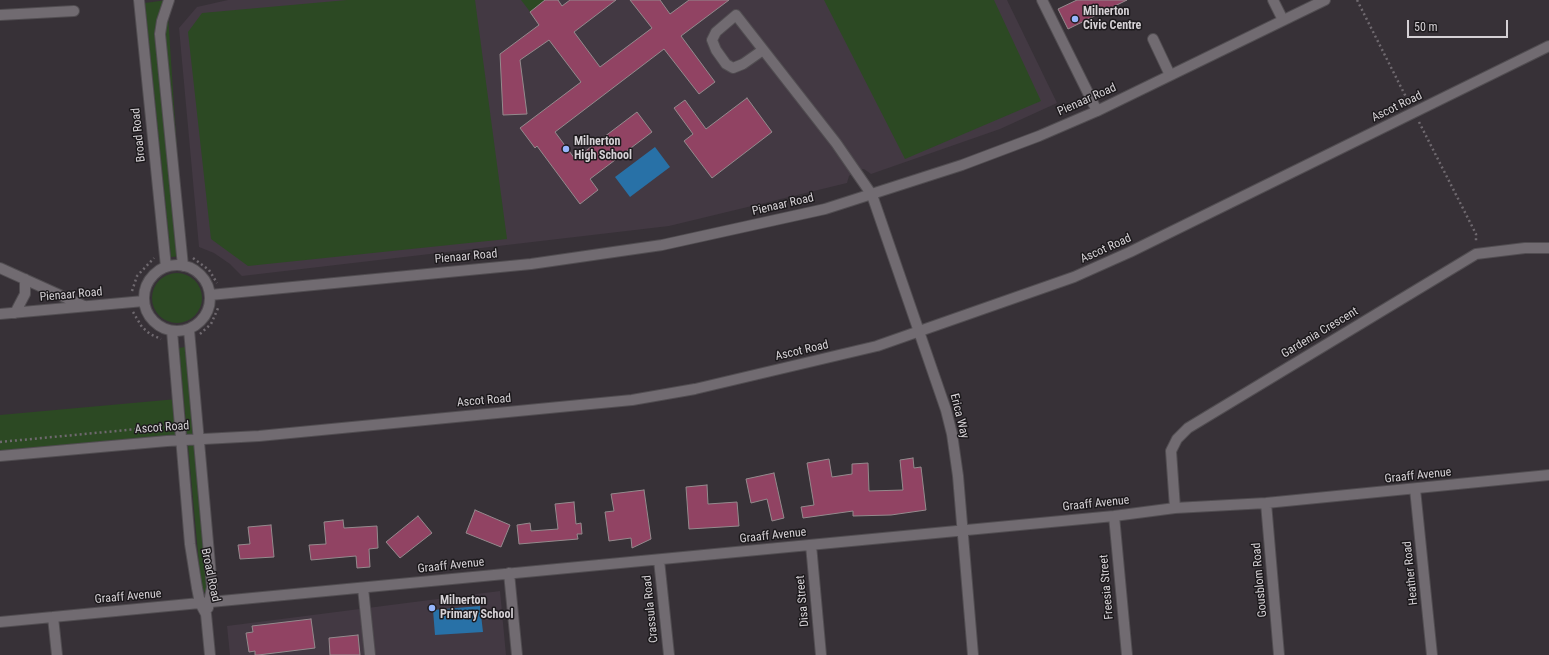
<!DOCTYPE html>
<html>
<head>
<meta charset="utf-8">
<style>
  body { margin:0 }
  #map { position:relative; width:1549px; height:655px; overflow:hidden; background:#373137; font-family:"Roboto Condensed",sans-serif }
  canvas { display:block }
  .scale { position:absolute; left:1407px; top:20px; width:101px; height:18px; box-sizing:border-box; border:2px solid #d5d1d5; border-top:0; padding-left:5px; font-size:12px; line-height:14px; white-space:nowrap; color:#d5d1d5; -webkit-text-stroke:3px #1d1a1d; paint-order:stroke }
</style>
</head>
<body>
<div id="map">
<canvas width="1549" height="655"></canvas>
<div class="scale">50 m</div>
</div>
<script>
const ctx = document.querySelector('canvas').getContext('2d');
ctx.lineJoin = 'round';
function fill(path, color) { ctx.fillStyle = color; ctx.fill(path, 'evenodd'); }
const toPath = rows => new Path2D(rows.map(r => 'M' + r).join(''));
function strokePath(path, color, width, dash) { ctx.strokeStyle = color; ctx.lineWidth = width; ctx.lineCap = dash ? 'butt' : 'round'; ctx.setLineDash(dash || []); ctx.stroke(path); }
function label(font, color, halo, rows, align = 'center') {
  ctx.font = font + ' "Roboto Condensed",sans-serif'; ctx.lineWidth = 3; ctx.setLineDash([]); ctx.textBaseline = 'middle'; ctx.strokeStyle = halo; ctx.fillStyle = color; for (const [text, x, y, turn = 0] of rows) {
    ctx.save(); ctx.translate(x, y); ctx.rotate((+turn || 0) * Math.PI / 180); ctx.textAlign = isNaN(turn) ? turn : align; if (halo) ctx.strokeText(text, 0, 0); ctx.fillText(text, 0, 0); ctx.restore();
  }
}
fill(toPath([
  [228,0,1007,0,1057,103,1000,129,871,174,864,169,856,170,849,176,847,183,669,226,242,276,230,264,214,253,199,247,179,28,197,7],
  [500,591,506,655,230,655,227,626]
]), '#433943');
fill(toPath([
  [167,0,184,256,171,257,145,3],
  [347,0,475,0,507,239,248,266,211,239,188,32,202,13],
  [521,0,548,0,531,13],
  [824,0,994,0,1041,101,905,159],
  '152 298a25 25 0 1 1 50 0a25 25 0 1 1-50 0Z',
  [185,347,207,584,208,599,201,585,179,348],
  [177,399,181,440,0,456,0,415]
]), '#2c4923');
fill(toPath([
  [655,147,670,167,630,197,615,177],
  [480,606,483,632,435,635,433,610]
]), '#2871a7');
const building = toPath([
  [545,0,558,0,562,6,570,0,616,0,574,32,600,67,652,28,630,0,660,0,670,14,689,0,729,0,681,36,715,82,699,94,664,49,555,132,575,159,637,112,652,132,590,179,598,190,580,204,537,146,535,148,520,128,581,82,549,40,520,60,527,114,503,115,500,54,539,25,530,12,545,0],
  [1077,0,1127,0,1068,29,1058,9,1077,0],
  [747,98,772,132,712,178,684,141,693,134,674,108,685,100,706,129,747,98],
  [913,458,914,468,921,467,926,510,891,515,853,516,853,511,803,518,801,507,814,505,807,463,829,459,832,477,852,474,852,464,868,463,869,491,903,490,900,460,913,458],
  [774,473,784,518,772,521,767,499,751,503,746,479,774,473],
  [707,485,708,504,737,502,739,526,689,529,686,487,707,485],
  [644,490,651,539,632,548,631,538,609,541,605,512,614,511,611,494,644,490],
  [574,502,576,524,581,523,582,534,577,534,578,539,519,544,517,525,530,523,531,531,558,529,555,504,574,502],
  [475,510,510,525,501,547,466,533,475,510],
  [418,516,432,533,400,558,386,542,418,516],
  [343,520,344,528,377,526,378,548,369,549,370,567,357,568,356,556,311,560,309,545,326,544,324,522,343,520],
  [271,525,274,557,240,559,238,545,250,544,248,527,271,525],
  [311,619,315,648,258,655,255,655,255,651,249,652,246,633,253,632,252,626,311,619],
  [358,635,360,655,330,655,329,638,358,635]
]);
fill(building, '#914363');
strokePath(building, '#948a8d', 1);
const minor = toPath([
  [139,0,166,267],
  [169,0,162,21,160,34,183,266],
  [1042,0,1097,111],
  [1273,0,1283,20],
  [0,15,74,11],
  [1153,39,1170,75],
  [763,50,743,64,733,68,726,64,716,50,712,40,716,32,736,15,836,143,872,195,946,410,952,434,958,476,973,655],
  '144 298a33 33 0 1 1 66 0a33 33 0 1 1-66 0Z',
  [0,268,84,306],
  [210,295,531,264,662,245,825,209,962,165,1039,136,1097,111,1325,0],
  [15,313,25,294,25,279],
  [0,314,144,301],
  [189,330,212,587,208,608],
  [172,331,190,544,197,588,200,603,206,614,210,655],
  [0,456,167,441,259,436,632,400,695,389,877,346,1074,277,1130,252,1549,46],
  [1415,489,1432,655],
  [1266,503,1279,655],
  [1175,508,1171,451,1177,439,1188,428,1476,254,1525,248,1549,248],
  [1114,516,1127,655],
  [811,545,821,655],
  [659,560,669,655],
  [509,573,517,655],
  [363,588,370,655],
  [53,617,57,655],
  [0,622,1114,516,1175,508,1266,503,1549,475]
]);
strokePath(minor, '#514d51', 12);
strokePath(toPath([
  [1357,0,1409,103],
  [1419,122,1476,234,1476,243],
  [193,258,209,270,217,283],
  [132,291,137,276,154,258],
  [133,312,142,327,150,334,161,339],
  [200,334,211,324,219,306],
  [0,442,169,426]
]), '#6f696f', 2.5, [2, 3]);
strokePath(minor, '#716b71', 10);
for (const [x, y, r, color] of [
  [1075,19,4,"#97b6fd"],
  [566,149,4,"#97b6fd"],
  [432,608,4,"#97b6fd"]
]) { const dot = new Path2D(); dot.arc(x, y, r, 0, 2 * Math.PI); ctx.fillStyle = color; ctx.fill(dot); strokePath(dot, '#1d1a1d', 1.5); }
label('bold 12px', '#d5d1d5', '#1d1a1d', [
  ["Milnerton",1083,12],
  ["Civic Centre",1083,26],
  ["Milnerton",574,142],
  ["High School",574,156],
  ["Milnerton",440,601],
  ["Primary School",440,615]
], 'left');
label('12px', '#d5d1d5', '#1d1a1d', [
  ["Pienaar Road",1087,100,-24],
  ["Ascot Road",1397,107,-26],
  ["Broad Road",139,135,-96],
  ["Pienaar Road",783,205,-13],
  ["Ascot Road",1106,249,-24],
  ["Pienaar Road",466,257,-5],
  ["Pienaar Road",71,295,-5],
  ["Gardenia Crescent",1320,333,-31],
  ["Ascot Road",802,351,-13],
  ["Ascot Road",484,401,-5],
  ["Erica Way",959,416,76],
  ["Ascot Road",162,428,-4],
  ["Graaff Avenue",1418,476,-6],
  ["Graaff Avenue",1096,504,-6],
  ["Graaff Avenue",773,536,-6],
  ["Graaff Avenue",451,566,-6],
  ["Heather Road",1411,573,-96],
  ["Broad Road",210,575,78],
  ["Gousblom Road",1260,580,-95],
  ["Freesia Street",1107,587,-95],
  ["Graaff Avenue",128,597,-5],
  ["Disa Street",803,601,-95],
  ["Crassula Road",651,609,-96]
]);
</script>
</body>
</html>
